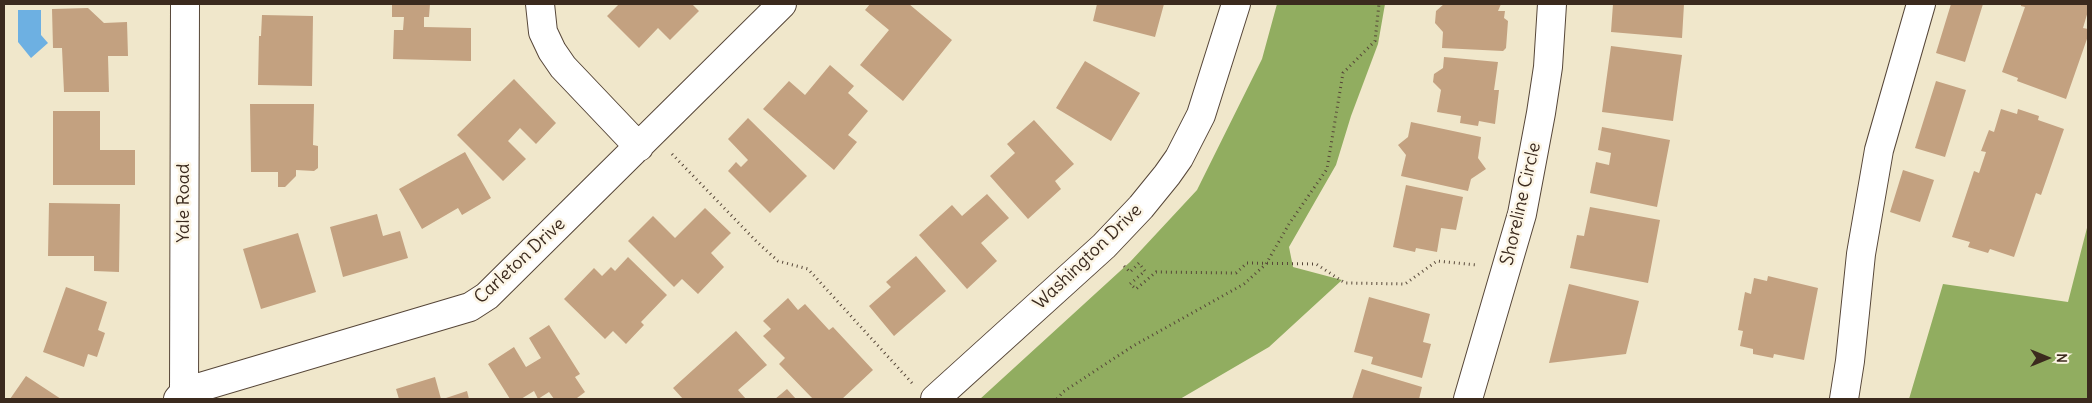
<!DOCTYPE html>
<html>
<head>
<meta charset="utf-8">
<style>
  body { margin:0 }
  #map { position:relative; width:2092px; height:403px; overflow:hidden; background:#f0e7cb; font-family:Delius,sans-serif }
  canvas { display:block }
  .frame { position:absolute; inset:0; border:5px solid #3b2a1e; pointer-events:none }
  .north { position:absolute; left:2022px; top:333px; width:50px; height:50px; -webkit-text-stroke:4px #fcf5e5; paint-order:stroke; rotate:90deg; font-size:14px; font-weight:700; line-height:20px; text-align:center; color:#3b2a1e }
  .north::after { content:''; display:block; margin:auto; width:18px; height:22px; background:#3b2a1e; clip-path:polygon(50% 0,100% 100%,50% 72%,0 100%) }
</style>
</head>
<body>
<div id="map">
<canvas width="2092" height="403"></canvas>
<div class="frame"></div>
<div class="north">N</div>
</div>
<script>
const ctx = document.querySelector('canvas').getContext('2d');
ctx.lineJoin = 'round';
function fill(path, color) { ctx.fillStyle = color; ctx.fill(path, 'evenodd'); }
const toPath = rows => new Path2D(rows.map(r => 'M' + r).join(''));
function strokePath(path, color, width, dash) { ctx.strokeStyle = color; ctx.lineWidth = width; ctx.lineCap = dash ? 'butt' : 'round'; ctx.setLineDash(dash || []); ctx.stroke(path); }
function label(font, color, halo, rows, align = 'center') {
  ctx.font = font + ' Delius,sans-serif'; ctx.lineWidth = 5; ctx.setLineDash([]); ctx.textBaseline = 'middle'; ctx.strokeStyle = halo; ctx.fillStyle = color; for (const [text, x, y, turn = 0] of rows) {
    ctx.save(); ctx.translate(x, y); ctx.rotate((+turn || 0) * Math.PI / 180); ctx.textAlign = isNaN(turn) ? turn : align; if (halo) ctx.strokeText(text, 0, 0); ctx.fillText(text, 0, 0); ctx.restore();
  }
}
fill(toPath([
  [1277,4,1385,4,1378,44,1351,116,1336,165,1289,247,1293,267,1342,280,1269,347,1180,399,980,399,1130,262,1197,190,1262,59],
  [2088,224,2088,399,1909,399,1943,284,2068,302]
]), '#91ad60');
fill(toPath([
  [18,10,41,10,41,35,48,43,31,58,18,42]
]), '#6db0e2');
fill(toPath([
  [392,4,430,4,429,17,424,17,424,27,471,28,471,61,393,59,394,30,403,30,404,17,392,17],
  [619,4,692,4,699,11,670,40,658,28,639,48,607,16],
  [870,4,909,4,952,40,903,101,860,65,889,30,865,10],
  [1097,4,1164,4,1155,37,1093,21],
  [1444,4,1501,4,1498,11,1505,11,1504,18,1508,21,1506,48,1503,51,1442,48,1443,32,1435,23,1436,11],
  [1613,4,1684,4,1682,38,1611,32],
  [1951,4,1983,4,1965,62,1936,53],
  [2021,4,2088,4,2088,11,2083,28,2088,29,2088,36,2066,99,2017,81,2018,78,2002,72,2025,7,2021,6],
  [88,8,104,23,127,22,128,56,108,56,109,92,64,92,62,48,53,48,52,9],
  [262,15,313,16,312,86,258,85,259,36,261,36],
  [1611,46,1682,55,1673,121,1602,112],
  [1444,57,1498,62,1494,90,1499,90,1495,124,1479,121,1478,126,1460,123,1461,116,1437,112,1441,90,1433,82,1434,74,1443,68],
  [1085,61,1140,93,1111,141,1056,108],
  [830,65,854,86,848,93,868,111,848,135,857,142,834,170,763,109,789,81,805,95],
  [514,79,556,123,536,144,520,128,508,141,526,159,503,181,457,135],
  [1936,81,1966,90,1945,157,1915,148],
  [250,104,314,104,313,145,318,146,318,168,314,171,296,170,296,176,285,187,278,187,278,172,251,172],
  [2001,109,2017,114,2018,109,2039,116,2038,120,2064,129,2041,195,2036,193,2014,257,1990,249,1988,253,1968,247,1970,242,1952,237,1974,171,1979,173,1986,152,1981,151,1989,130,1994,132],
  [53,111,100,111,100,150,135,150,135,185,53,185],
  [748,118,807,176,770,213,728,171,736,162,741,167,748,160,728,139],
  [1034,120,1074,164,1055,181,1061,189,1028,219,990,176,1015,153,1007,144],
  [1411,122,1481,137,1478,158,1486,169,1471,179,1468,191,1401,176,1406,155,1398,145,1408,137],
  [1602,127,1670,140,1657,207,1590,193,1596,162,1609,165,1611,153,1598,150],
  [465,152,491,198,462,215,458,208,422,229,399,189],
  [1903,170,1934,180,1920,222,1890,212],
  [1406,185,1463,197,1456,230,1441,228,1437,252,1416,248,1415,252,1393,247],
  [987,194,1009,218,981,243,997,261,967,289,919,235,952,205,962,216],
  [49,203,120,204,119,272,94,271,94,256,48,256],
  [1590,207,1660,220,1648,283,1570,268,1577,235,1584,236],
  [705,208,731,233,711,253,724,267,698,294,682,279,674,287,628,241,653,216,675,238],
  [377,214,383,236,400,231,408,258,343,277,330,227],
  [298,233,316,292,261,309,243,249],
  [916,256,946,291,894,336,869,306,891,287,886,282],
  [628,257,667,295,641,322,644,325,626,344,613,331,605,339,564,299,594,268,602,276,611,267,615,271],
  [1768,276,1818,288,1804,360,1774,354,1773,358,1753,354,1753,349,1740,346,1743,331,1738,330,1745,292,1751,294,1754,278,1767,281],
  [1569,284,1639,301,1626,354,1549,363],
  [66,287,107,302,98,330,105,333,97,357,88,354,84,367,43,352],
  [1369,297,1430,314,1423,342,1431,344,1422,378,1371,364,1373,357,1354,352],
  [788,298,798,310,805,304,829,330,833,327,873,370,842,399,813,399,779,364,785,358,763,336,771,329,763,321],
  [549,325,580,374,575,377,585,392,577,398,578,399,554,399,549,392,538,399,534,391,521,399,510,399,488,364,514,347,526,367,541,358,529,338],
  [736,331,767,365,738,390,746,399,683,399,673,388],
  [1362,369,1422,387,1419,399,1352,399],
  [26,376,61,399,10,399],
  [435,377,441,399,399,399,396,389],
  [787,389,796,399,775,399],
  [467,391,469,399,443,399]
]), '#c3a180');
const minor = toPath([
  [540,4,543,32,552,51,563,67,639,147],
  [184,392,470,307,487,296,782,4],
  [178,399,184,392,185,4],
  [935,399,1104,246,1141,207,1167,175,1179,158,1201,115,1236,4],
  [1468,399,1522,214,1541,113,1548,67,1552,4],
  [1844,399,1850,361,1861,254,1879,150,1921,4]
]);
strokePath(minor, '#564638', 30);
strokePath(toPath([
  [672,154,757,242,778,261,808,269,912,383],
  [1124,266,1130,272,1139,263,1145,271,1130,284,1136,289,1156,272,1236,273,1247,263,1316,264,1345,283,1405,284,1437,261,1477,265],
  [1057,399,1063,392,1133,346,1244,284,1266,264,1289,224,1327,169,1343,73,1375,41,1379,4]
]), '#564638', 3, [1, 4]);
strokePath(minor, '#fff', 28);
label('18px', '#3b2a1e', '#fcf5e5', [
  ["Yale Road",184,203,-90],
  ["Shoreline Circle",1521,204,-77],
  ["Washington Drive",1088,257,-44],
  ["Carleton Drive",520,261,-43]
]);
</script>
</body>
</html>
